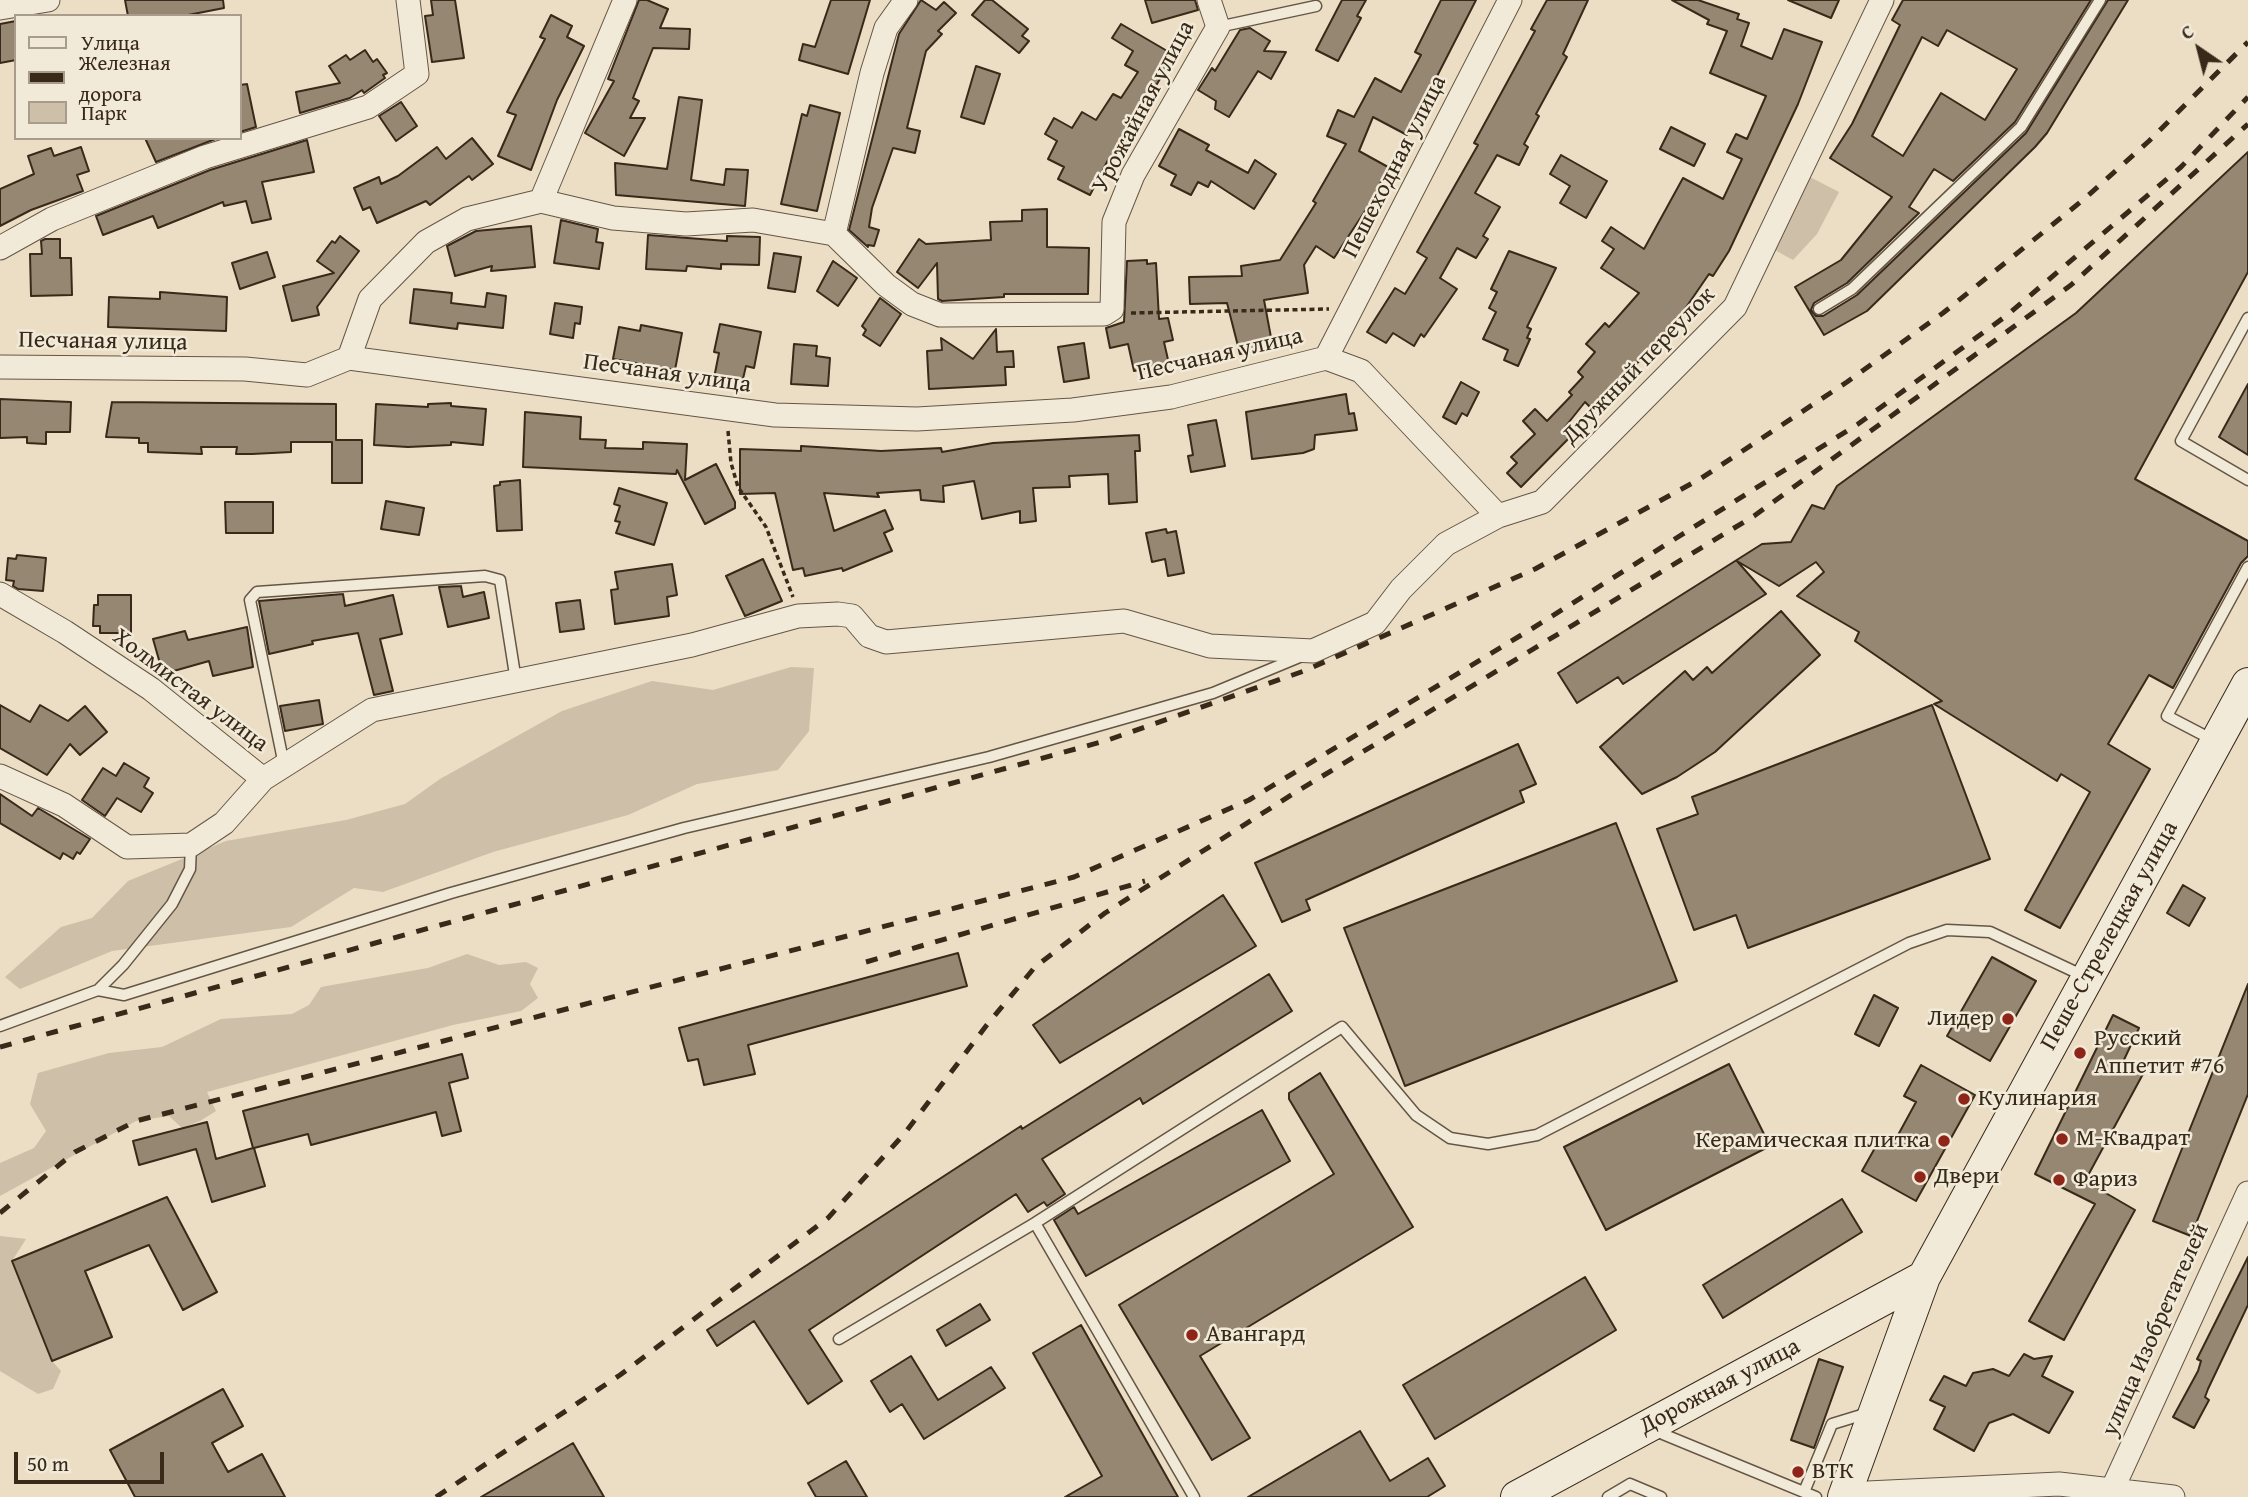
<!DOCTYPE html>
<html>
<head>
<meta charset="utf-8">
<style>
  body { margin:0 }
  #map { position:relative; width:2248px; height:1497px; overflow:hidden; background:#ebdec5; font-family:"Gentium Book Plus",serif }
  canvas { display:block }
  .legend { position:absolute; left:14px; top:14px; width:228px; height:126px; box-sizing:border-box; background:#f2ead9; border:2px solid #a89d8c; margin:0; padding:9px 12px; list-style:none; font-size:21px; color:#382919 }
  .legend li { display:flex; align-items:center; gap:14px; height:35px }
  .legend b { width:35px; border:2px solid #a89d8c }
  .north { position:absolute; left:2164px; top:14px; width:70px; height:70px; -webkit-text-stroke:5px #f2ead9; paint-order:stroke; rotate:325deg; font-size:19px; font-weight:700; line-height:28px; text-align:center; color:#382919 }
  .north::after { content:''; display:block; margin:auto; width:24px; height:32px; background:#382919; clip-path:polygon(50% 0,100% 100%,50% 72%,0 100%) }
  .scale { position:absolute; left:14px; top:1452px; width:150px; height:32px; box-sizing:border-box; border:4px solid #382919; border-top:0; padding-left:9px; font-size:21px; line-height:24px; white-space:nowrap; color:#382919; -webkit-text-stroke:5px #f2ead9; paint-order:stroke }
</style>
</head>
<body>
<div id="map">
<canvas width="2248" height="1497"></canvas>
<ul class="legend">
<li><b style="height:9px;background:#f2ead9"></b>Улица</li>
<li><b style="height:9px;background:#382919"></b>Железная дорога</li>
<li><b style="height:19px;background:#cdbfa8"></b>Парк</li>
</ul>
<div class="north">С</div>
<div class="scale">50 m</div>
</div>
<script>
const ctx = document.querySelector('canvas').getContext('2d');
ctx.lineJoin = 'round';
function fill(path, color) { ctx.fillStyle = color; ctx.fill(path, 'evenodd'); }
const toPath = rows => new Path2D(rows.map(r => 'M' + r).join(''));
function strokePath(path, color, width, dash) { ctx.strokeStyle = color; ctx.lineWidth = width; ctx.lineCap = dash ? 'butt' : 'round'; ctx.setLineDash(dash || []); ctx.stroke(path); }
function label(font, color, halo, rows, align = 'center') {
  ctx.font = font + ' "Gentium Book Plus",serif'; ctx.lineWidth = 5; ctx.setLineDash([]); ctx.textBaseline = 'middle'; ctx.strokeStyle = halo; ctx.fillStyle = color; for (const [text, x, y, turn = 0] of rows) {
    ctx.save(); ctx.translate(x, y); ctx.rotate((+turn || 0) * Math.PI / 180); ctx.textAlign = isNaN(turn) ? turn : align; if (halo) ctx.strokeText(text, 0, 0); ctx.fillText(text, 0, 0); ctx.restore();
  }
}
fill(toPath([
  [1808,176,1839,192,1817,234,1793,260,1771,248],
  [791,667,814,668,809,731,778,770,697,784,628,815,493,852,383,892,354,888,291,927,112,951,20,989,5,977,61,927,92,918,128,881,226,841,346,820,405,804,440,779,562,711,652,681,713,690],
  [467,954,499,965,526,962,538,968,530,984,538,998,521,1011,453,1025,207,1092,216,1111,200,1121,182,1128,169,1116,136,1121,0,1196,0,1163,34,1148,46,1131,30,1104,38,1073,109,1053,162,1047,221,1019,292,1014,309,1005,321,987,428,968],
  [0,1236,26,1239,12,1261,52,1361,61,1371,53,1389,38,1394,0,1371]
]), '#cdbfa8');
const building = toPath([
  [125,0,223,0,224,8,183,16,128,16,125,0],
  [431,0,455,0,464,58,432,62,425,16,433,15,431,0],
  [639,0,647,0,668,9,660,28,690,29,689,49,653,48,633,98,639,101,630,118,645,118,624,156,585,133,614,81,608,79,639,0],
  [831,0,870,0,848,74,799,60,803,44,815,47,831,0],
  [921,0,936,10,944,2,956,13,938,31,942,34,926,51,907,128,920,131,915,153,893,148,872,208,869,227,879,230,874,246,868,245,868,247,849,230,899,34,921,0],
  [985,0,992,0,1028,29,1022,36,1029,41,1019,53,972,15,985,0],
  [1145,0,1195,0,1198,10,1152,23,1145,0],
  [1342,0,1366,0,1357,16,1361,18,1338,61,1316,50,1342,0],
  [1441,0,1476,0,1407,135,1373,117,1359,151,1388,167,1373,199,1334,258,1316,246,1304,265,1308,293,1264,300,1273,348,1240,354,1227,303,1190,304,1189,277,1242,276,1241,266,1280,260,1316,203,1313,201,1346,144,1327,136,1338,110,1354,117,1375,78,1401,92,1421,55,1415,52,1441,0],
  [1547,0,1588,0,1563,54,1567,57,1536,114,1539,116,1524,144,1528,147,1519,165,1497,155,1475,193,1500,207,1483,236,1488,239,1476,258,1457,248,1440,278,1457,289,1424,337,1421,334,1414,346,1393,333,1386,343,1367,332,1395,288,1405,294,1427,258,1417,252,1478,145,1474,143,1535,31,1531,29,1547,0],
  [1672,0,1698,0,1739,14,1737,19,1749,23,1741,46,1772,59,1784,29,1822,42,1798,104,1729,251,1713,276,1709,274,1676,322,1593,410,1585,402,1565,427,1572,435,1521,487,1507,473,1517,463,1511,457,1535,434,1523,421,1535,409,1547,421,1572,395,1569,392,1583,377,1578,372,1595,352,1586,344,1605,323,1609,327,1639,293,1601,268,1614,249,1602,241,1611,227,1644,249,1683,178,1723,199,1742,159,1727,152,1736,134,1747,139,1766,96,1710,73,1727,31,1707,24,1709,20,1672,0],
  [1788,0,1839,0,1831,18,1788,0],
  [1903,0,2091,0,2015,122,1953,181,1934,169,1909,207,1919,213,1847,283,1814,303,1811,310,1816,316,1823,316,1857,295,2026,133,2108,0,2128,0,2047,133,2035,147,1867,311,1824,335,1795,287,1841,260,1892,197,1830,158,1852,124,1900,25,1892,20,1903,0],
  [1947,30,2017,69,1985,120,1941,93,1903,156,1872,136,1922,37,1938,46,1947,30],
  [551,15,572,26,567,37,584,46,557,100,531,170,498,156,516,115,507,112,545,39,540,37,551,15],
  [16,21,16,60,0,63,0,24,16,21],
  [1121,24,1174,55,1147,101,1151,103,1112,162,1108,160,1090,195,1058,179,1064,167,1048,159,1057,141,1045,134,1054,118,1072,128,1082,112,1096,120,1113,94,1121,98,1138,72,1125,65,1133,51,1112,38,1121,24],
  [1250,28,1270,41,1264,51,1286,52,1271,79,1258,71,1229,117,1215,109,1216,101,1198,90,1212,68,1215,71,1240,30,1250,28],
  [365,50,373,62,377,59,387,73,383,75,385,78,364,93,362,90,350,98,300,113,296,92,340,83,329,66,346,55,350,60,365,50],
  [976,66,1000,74,984,124,961,117,976,66],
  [247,84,256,127,240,132,240,85,247,84],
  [679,97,702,100,691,180,724,185,726,169,748,170,745,206,616,195,615,163,667,169,679,97],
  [401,102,417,126,396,141,379,116,401,102],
  [810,105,840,113,817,211,781,204,802,114,807,116,810,105],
  [1671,127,1705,144,1694,166,1660,149,1671,127],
  [1179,129,1209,145,1206,150,1248,173,1255,160,1276,174,1254,209,1211,181,1208,187,1198,182,1191,195,1171,185,1176,175,1159,166,1179,129],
  [145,138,218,138,156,162,145,138],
  [472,138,493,164,472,180,469,176,430,205,426,201,377,223,370,207,363,210,354,188,379,177,381,184,398,176,437,147,446,159,472,138],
  [307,140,314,172,262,182,271,219,252,223,246,201,224,206,223,202,158,228,153,216,103,235,96,216,210,170,307,140],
  [81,147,89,171,77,175,83,191,31,210,0,226,0,189,34,174,28,156,51,148,54,156,81,147],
  [2248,152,2248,272,2135,479,2248,541,2248,556,2241,563,2173,688,2149,675,2108,744,2150,769,2060,928,2025,910,2090,792,2061,774,2057,781,1934,704,1942,701,1855,641,1859,632,1797,596,1824,572,1816,562,1779,586,1737,561,1766,594,1623,684,1618,677,1577,703,1558,673,1762,544,1791,542,1812,505,1824,509,1837,486,2076,313,2248,152],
  [1561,155,1607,181,1586,218,1560,203,1570,186,1550,174,1561,155],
  [1047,209,1047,247,1089,248,1088,294,1004,294,1004,297,942,301,938,299,937,263,918,288,897,272,919,239,926,244,991,240,990,222,1022,221,1022,210,1047,209],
  [561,220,598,229,596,242,603,243,599,269,554,263,561,220],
  [531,226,535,267,491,271,492,266,455,276,447,246,476,231,531,226],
  [648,235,727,241,727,236,760,237,759,265,721,264,721,269,687,266,686,271,646,269,648,235],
  [340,236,359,251,317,307,319,315,292,321,283,286,334,273,317,261,332,241,335,243,340,236],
  [45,239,60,239,60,258,71,258,72,295,31,296,30,254,42,254,41,241,45,239],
  [1509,251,1556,268,1527,327,1531,329,1527,338,1530,339,1518,366,1504,360,1508,350,1483,339,1496,312,1489,308,1497,292,1491,289,1509,251],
  [267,252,275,277,240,289,232,263,267,252],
  [774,253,801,257,795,292,768,288,774,253],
  [1147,260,1147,264,1156,263,1159,319,1168,318,1173,340,1164,342,1169,364,1134,371,1128,344,1110,348,1106,328,1124,322,1127,261,1147,260],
  [833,261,857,278,838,306,817,291,833,261],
  [414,289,452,293,451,303,485,307,487,293,506,296,503,328,458,323,457,329,410,323,414,289],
  [160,292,227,297,226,331,108,327,109,297,160,299,160,292],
  [880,298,901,314,880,346,863,335,866,330,862,326,880,298],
  [555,303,582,307,580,324,575,323,573,338,550,334,555,303],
  [720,324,761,332,754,368,746,366,742,383,714,378,719,353,714,352,720,324],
  [641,325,682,333,675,370,613,359,619,327,640,331,641,325],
  [996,329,997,352,1013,351,1014,367,1005,367,1006,385,929,389,927,351,942,350,941,338,973,359,996,329],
  [1084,343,1089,378,1064,382,1058,347,1084,343],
  [794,344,817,346,816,356,830,358,828,386,791,384,794,344],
  [1461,382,1479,392,1467,416,1462,413,1456,424,1443,417,1461,382],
  [2248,384,2248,455,2219,437,2248,384],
  [1346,394,1349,414,1354,413,1357,430,1315,435,1314,449,1303,453,1252,459,1246,412,1346,394],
  [0,399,71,402,70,432,46,432,46,444,27,443,27,437,0,438,0,399],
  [112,402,336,404,336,440,362,440,362,483,332,483,332,442,291,442,291,452,252,454,236,454,237,447,201,447,202,454,148,452,148,443,139,443,139,438,106,437,112,402],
  [451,403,451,406,486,409,483,445,451,442,451,445,408,447,374,445,376,404,428,407,428,404,451,403],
  [525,412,581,417,580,439,606,440,605,448,643,449,643,442,687,444,685,480,716,464,735,502,735,508,705,524,677,470,676,474,523,467,525,412],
  [1216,420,1225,466,1191,472,1188,456,1193,455,1188,425,1216,420],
  [1139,435,1140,451,1135,451,1137,502,1109,504,1108,474,1069,476,1070,487,1033,488,1036,521,1020,523,1020,511,982,519,974,481,943,486,944,502,921,500,920,490,877,493,879,497,824,493,834,531,885,510,893,529,884,533,892,551,843,571,842,568,805,576,803,568,793,570,775,493,740,494,740,449,801,451,801,446,881,451,941,448,942,452,993,443,1139,435],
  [520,480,522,530,497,531,494,486,500,485,500,482,520,480],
  [619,488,667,503,654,545,616,533,620,522,615,521,620,506,614,504,619,488],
  [386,501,424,508,419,535,381,529,386,501],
  [225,502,273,502,273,533,226,533,225,502],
  [1166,529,1167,533,1176,531,1184,573,1168,576,1165,559,1152,562,1146,533,1166,529],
  [17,555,46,558,43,591,18,589,13,586,14,581,6,580,8,558,16,559,17,555],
  [763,559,782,601,745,616,726,576,763,559],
  [672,564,677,595,667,597,669,616,615,624,611,590,618,589,615,572,672,564],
  [461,586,463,597,484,592,489,618,448,627,439,587,461,586],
  [343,594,345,606,393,595,402,634,380,639,393,691,374,695,358,633,312,641,313,644,269,654,259,601,343,594],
  [98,595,131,595,131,633,100,633,100,626,93,626,94,605,98,605,98,595],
  [580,600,584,629,560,632,556,603,580,600],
  [1781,611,1820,655,1715,752,1677,777,1642,794,1600,747,1685,671,1693,680,1707,667,1712,673,1781,611],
  [247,627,253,667,213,676,209,661,163,674,153,639,185,631,188,640,247,627],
  [319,700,323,724,285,731,280,706,319,700],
  [0,705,30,722,40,705,68,721,85,706,107,732,80,755,70,744,47,775,0,748,0,705],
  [1932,705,1990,859,1748,948,1736,915,1694,930,1657,829,1698,814,1692,797,1932,705],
  [1518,744,1536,784,1520,791,1524,802,1306,900,1310,910,1282,922,1255,863,1518,744],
  [124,763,149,778,144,787,153,793,141,812,117,798,105,816,82,800,103,768,116,776,124,763],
  [0,794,32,816,38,808,90,839,80,854,77,852,73,859,63,853,60,859,0,823,0,794],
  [1616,823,1677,981,1405,1086,1344,928,1616,823],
  [2183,885,2205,898,2189,926,2167,913,2183,885],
  [1223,895,1256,946,1060,1063,1033,1025,1223,895],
  [958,953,967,986,748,1045,755,1074,704,1085,698,1059,688,1061,679,1028,958,953],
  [1992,957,2036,981,1990,1061,1947,1036,1992,957],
  [1269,974,1292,1011,1143,1104,1140,1098,1042,1159,1065,1194,1047,1206,1044,1202,1028,1212,1016,1194,809,1330,842,1381,808,1404,754,1321,717,1346,707,1330,1021,1126,1022,1129,1269,974],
  [2248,984,2248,1094,2191,1236,2153,1221,2248,984],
  [1874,995,1898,1008,1879,1046,1855,1034,1874,995],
  [2113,1015,2139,1028,2122,1064,2143,1074,2085,1181,2135,1210,2064,1340,2029,1321,2095,1204,2035,1174,2113,1015],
  [462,1054,468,1078,449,1083,461,1131,442,1136,436,1112,311,1145,308,1134,254,1148,265,1186,212,1202,196,1149,139,1165,133,1141,207,1122,216,1159,253,1148,243,1111,462,1054],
  [1729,1064,1770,1146,1606,1230,1564,1147,1729,1064],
  [1921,1065,1975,1095,1916,1201,1862,1171,1880,1139,1892,1146,1916,1102,1904,1096,1921,1065],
  [1320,1073,1413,1227,1200,1356,1250,1438,1212,1460,1119,1305,1334,1174,1289,1099,1289,1093,1320,1073],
  [1262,1110,1290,1161,1086,1276,1054,1220,1074,1207,1078,1214,1262,1110],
  [167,1197,217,1292,183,1310,149,1245,85,1271,112,1337,52,1361,12,1261,167,1197],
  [1842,1199,1862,1232,1723,1318,1703,1285,1842,1199],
  [2248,1257,2248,1305,2208,1389,2205,1397,2209,1400,2194,1428,2173,1417,2198,1371,2201,1361,2197,1359,2248,1257],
  [1585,1277,1616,1330,1435,1439,1403,1385,1585,1277],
  [980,1304,990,1320,946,1346,937,1330,980,1304],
  [1081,1325,1178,1497,1065,1497,1102,1476,1033,1353,1081,1325],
  [2024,1354,2034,1359,2052,1356,2042,1376,2073,1392,2049,1433,2013,1414,1989,1423,1974,1451,1934,1429,1945,1407,1930,1400,1944,1376,1966,1386,1973,1373,1993,1369,2009,1376,2024,1354],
  [911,1356,938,1400,991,1367,1005,1388,924,1439,902,1404,890,1412,871,1381,911,1356],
  [1819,1359,1843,1367,1814,1448,1791,1440,1819,1359],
  [223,1389,243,1426,212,1443,228,1472,262,1454,285,1497,135,1497,110,1450,223,1389],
  [1360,1431,1390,1481,1428,1458,1445,1486,1427,1497,1248,1497,1360,1431],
  [573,1443,604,1497,481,1497,573,1443],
  [846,1461,867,1497,816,1497,808,1483,846,1461]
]);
fill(building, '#958772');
strokePath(building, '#382919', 2);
const lane = toPath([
  [1218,27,1316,6],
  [1819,309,1852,289,2021,127,2100,0],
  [2248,318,2181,441,2248,480],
  [2213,740,2167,716,2248,567],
  [284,765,250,600,257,592,485,576,500,580,516,681],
  [98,990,124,995,451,893,684,828,989,757,1213,693,1302,656],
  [0,1026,98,990,123,965,172,904,190,869,191,845],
  [1035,1223,1194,1497],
  [839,1339,1035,1223,1342,1027,1416,1115,1450,1138,1488,1144,1537,1135,1909,943,1947,930,1990,932,2086,977],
  [1653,1430,1816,1497],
  [1630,1484,1661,1497],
  [1804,1492,1832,1424,1868,1413],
  [1608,1497,1630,1484]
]);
const street = toPath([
  [0,8,48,0],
  [541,201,613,218,686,224,753,220,834,234,886,285,912,304,940,315,1104,314,1112,309,1114,222,1133,175,1218,27,1209,0],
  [834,234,872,73,886,28,906,0],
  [0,248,52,219,205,157,368,107,417,74,408,0],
  [349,358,370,299,426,242,467,219,541,201,625,0],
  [1326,358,1510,0],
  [0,367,245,369,307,375,349,358,775,415,917,419,1073,410,1171,397,1326,358,1361,371,1498,516],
  [0,594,65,632,151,689,263,779],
  [0,776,64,805,127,847,191,845,224,823,263,779,372,710,692,645,798,616,838,614,852,616,869,636,886,642,1124,621,1210,646,1313,651,1375,623,1401,589,1446,544,1498,516,1542,502,1735,307,1882,0],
  [2112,1490,2248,1193],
  [1846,1494,2059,1484,2173,1497]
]);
const secondary = toPath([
  [1517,1497,1924,1277],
  [1844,1497,1924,1277,2248,684]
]);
strokePath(lane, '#655644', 13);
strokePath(street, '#655644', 25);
strokePath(secondary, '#382919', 34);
strokePath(toPath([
  [1131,313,1329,309],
  [728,431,731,463,738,487,766,527,793,597]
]), '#382919', 3.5, [5, 3.5]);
strokePath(lane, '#f2ead9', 10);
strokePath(street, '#f2ead9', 23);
strokePath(secondary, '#f2ead9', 32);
strokePath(toPath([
  [866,962,1145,881],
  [0,1047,1108,740,1304,671,1535,569,1700,479,1847,382,1943,313,2083,200,2149,141,2248,42],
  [0,1213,75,1152,136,1121,1074,877,1249,800,1533,628,1858,424,2006,316,2181,167,2248,97],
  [436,1497,620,1375,828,1218,905,1133,986,1026,1035,967,1105,913,1296,792,1754,516,2071,285,2248,124]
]), '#382919', 5, [12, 12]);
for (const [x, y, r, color] of [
  [2008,1019,7,"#8f2418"],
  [2080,1053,7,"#8f2418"],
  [1964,1099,7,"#8f2418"],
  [2062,1139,7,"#8f2418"],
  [1944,1141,7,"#8f2418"],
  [1920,1177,7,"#8f2418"],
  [2059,1180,7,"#8f2418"],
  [1192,1335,7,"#8f2418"],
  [1798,1472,7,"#8f2418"]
]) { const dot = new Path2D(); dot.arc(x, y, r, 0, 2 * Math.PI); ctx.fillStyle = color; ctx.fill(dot); strokePath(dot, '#f2ead9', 2.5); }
label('24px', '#382919', '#f2ead9', [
  ["Урожайная улица",1144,107,-62],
  ["Пешеходная улица",1395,167,-63],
  ["Песчаная улица",103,342,1],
  ["Песчаная улица",1220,355,-13],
  ["Дружный переулок",1639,366,-46],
  ["Песчаная улица",667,374,8],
  ["Холмистая улица",190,691,37],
  ["Пеше-Стрелецкая улица",2110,936,-61],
  ["улица Изобретателей",2156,1330,-66],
  ["Дорожная улица",1720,1387,-28]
]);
label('24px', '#382919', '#f2ead9', [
  ["Лидер",1994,1019,"right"],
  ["Русский",2094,1039],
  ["Аппетит #76",2094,1067],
  ["Кулинария",1978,1099],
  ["М-Квадрат",2076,1139],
  ["Керамическая плитка",1930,1141,"right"],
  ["Двери",1934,1177],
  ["Фариз",2073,1180],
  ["Авангард",1206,1335],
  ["ВТК",1812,1472]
], 'left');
</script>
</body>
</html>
